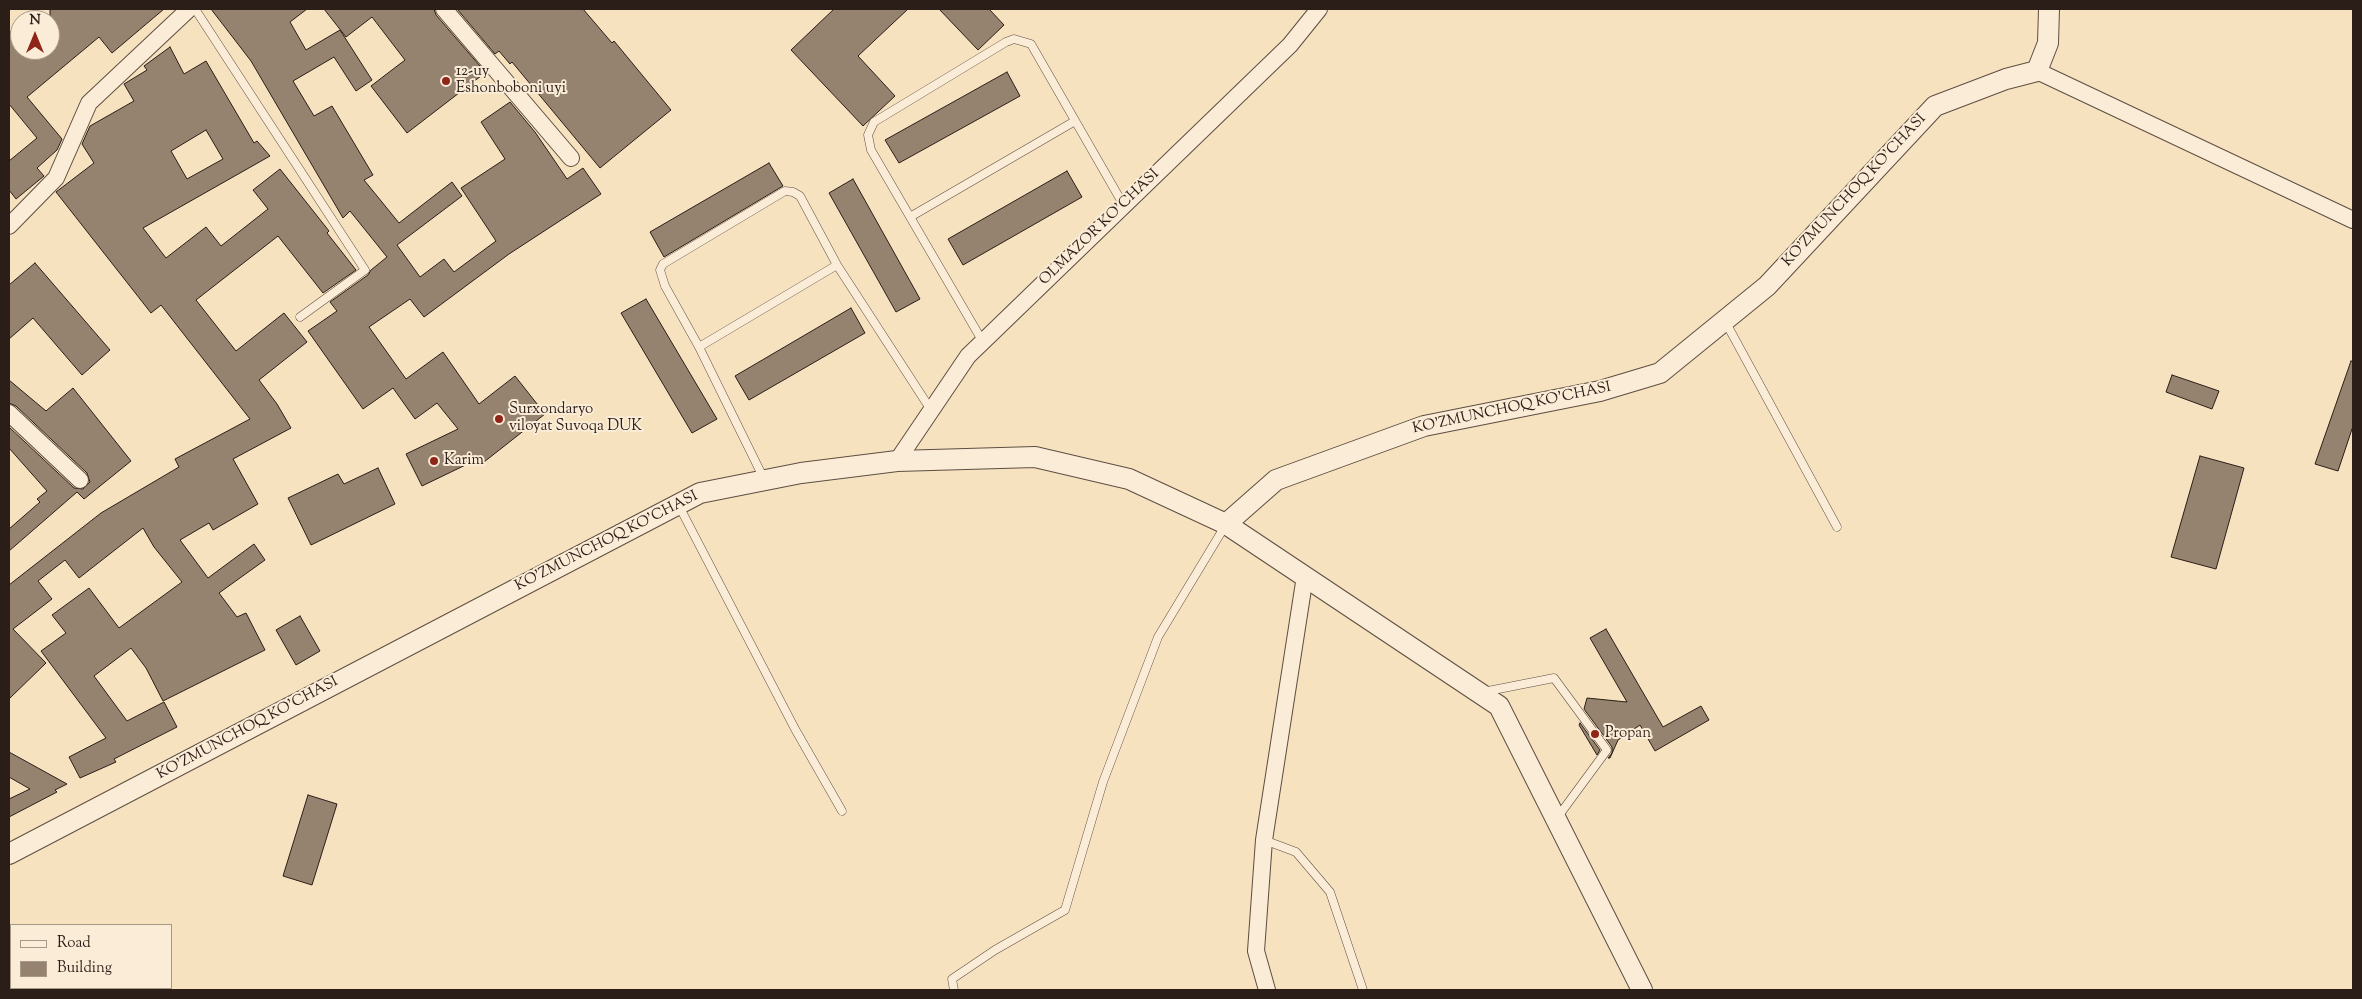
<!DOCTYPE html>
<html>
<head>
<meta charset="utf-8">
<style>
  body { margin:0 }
  #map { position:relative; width:2362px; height:999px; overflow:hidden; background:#f7e2c0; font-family:"Sorts Mill Goudy",serif }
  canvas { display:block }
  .frame { position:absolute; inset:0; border:10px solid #2b1d18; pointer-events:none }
  .legend { position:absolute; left:10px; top:924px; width:162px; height:65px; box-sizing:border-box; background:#faecd6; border:1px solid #a7998a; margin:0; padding:6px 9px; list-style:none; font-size:15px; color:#2b1d18 }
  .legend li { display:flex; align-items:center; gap:10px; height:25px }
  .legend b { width:25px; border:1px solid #a7998a }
  .north { position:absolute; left:10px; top:10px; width:50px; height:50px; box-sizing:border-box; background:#faecd6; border:1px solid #a7998a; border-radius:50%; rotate:0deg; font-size:14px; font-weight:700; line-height:20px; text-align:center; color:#2b1d18 }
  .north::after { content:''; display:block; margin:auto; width:18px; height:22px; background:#8f2418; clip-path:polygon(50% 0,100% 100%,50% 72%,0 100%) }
</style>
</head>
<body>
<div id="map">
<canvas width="2362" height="999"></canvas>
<div class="frame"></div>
<ul class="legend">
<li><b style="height:6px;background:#faecd6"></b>Road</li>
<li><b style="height:14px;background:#95836f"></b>Building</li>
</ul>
<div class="north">N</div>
</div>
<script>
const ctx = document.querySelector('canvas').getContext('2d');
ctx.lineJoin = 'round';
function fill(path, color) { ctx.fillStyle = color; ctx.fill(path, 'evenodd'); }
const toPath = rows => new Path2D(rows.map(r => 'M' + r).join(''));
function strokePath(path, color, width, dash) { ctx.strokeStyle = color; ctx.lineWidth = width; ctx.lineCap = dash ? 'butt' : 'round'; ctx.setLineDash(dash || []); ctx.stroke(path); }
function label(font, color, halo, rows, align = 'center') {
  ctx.font = font + ' "Sorts Mill Goudy",serif'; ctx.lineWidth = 4; ctx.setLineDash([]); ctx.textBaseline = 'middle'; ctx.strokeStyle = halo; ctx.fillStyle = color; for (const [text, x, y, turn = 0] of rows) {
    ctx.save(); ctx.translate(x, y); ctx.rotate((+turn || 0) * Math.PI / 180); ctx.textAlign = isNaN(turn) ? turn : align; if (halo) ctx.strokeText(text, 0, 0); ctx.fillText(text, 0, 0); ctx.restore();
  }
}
const building = toPath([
  [50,9,164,9,112,53,99,37,27,97,62,139,57,150,37,168,44,176,16,199,9,190,9,161,37,138,9,104,9,30,20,44,20,50,50,50,50,9],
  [211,9,307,9,290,22,306,50,340,30,372,80,356,91,334,57,293,81,314,116,332,106,373,175,364,180,399,223,452,182,462,196,397,245,420,277,444,259,454,272,496,241,461,188,505,159,481,122,510,102,535,132,567,179,583,168,601,194,509,254,424,317,410,299,369,327,406,379,443,352,479,404,515,376,545,414,484,462,480,458,422,486,406,454,458,429,437,403,415,419,393,388,363,409,308,331,337,311,330,302,368,275,371,270,387,257,350,211,343,218,251,61,211,9],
  [324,9,434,9,436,15,480,66,476,70,481,76,407,133,371,86,405,60,372,17,346,37,324,9],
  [457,9,583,9,612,43,614,41,671,110,600,168,512,62,510,64,499,51,495,54,457,9],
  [834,9,908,9,858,56,895,96,863,126,791,50,834,9],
  [939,9,989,9,1004,25,978,50,939,9],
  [170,47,184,74,206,61,254,143,257,141,270,156,143,228,166,258,206,227,221,246,268,209,253,190,280,169,329,231,327,233,356,270,323,293,278,236,196,300,236,351,284,313,307,342,259,380,277,404,291,428,233,459,258,504,213,530,209,523,180,540,208,578,254,544,265,560,219,593,237,617,246,613,265,650,163,701,146,668,131,648,94,676,127,721,164,702,177,727,114,759,116,762,80,778,69,757,106,738,41,651,66,633,52,615,89,588,119,628,182,582,154,547,143,528,79,578,65,560,38,581,52,599,13,629,46,663,9,699,9,585,101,513,179,467,175,459,250,419,161,305,151,313,56,192,94,163,82,144,90,126,134,101,124,84,147,70,144,66,170,47],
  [206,130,223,159,187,179,171,151,206,130],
  [1007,72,1020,96,899,163,885,140,1007,72],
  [769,163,783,186,664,257,650,232,769,163],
  [1067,171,1082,197,963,265,948,239,1067,171],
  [853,179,920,299,896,312,829,193,853,179],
  [35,263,110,350,82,375,33,318,9,339,9,285,35,263],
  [646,299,717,419,692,433,621,313,646,299],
  [851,308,865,333,749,400,735,376,851,308],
  [2351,361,2353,362,2353,426,2338,471,2315,464,2351,361],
  [2172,375,2219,391,2212,409,2166,392,2172,375],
  [9,380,46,411,73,388,131,461,84,499,77,492,9,551,9,529,40,502,37,499,47,491,9,448,9,427,74,488,83,489,90,482,87,473,16,406,9,403,9,380],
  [2200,456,2244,468,2216,569,2171,557,2200,456],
  [378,468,395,504,311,545,288,498,338,474,344,484,378,468],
  [300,616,320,651,296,665,276,630,300,616],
  [1606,629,1663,727,1701,706,1709,720,1655,751,1640,725,1618,740,1610,758,1608,758,1612,753,1612,747,1584,709,1587,698,1627,702,1590,638,1606,629],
  [1580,723,1600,750,1597,755,1579,725,1580,723],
  [9,752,67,784,55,790,57,792,9,817,9,799,30,789,9,777,9,752],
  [308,795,337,804,312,885,283,876,308,795]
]);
fill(building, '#95836f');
strokePath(building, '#2b1d18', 1);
const service = toPath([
  [195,9,365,270,300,317],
  [910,217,1075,121],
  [1725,321,1837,527],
  [983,342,871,150,868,135,874,122,1006,42,1014,39,1031,44,1123,204],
  [699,347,837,265],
  [764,479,699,347,665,286,660,270,663,264,785,191,793,192,800,196,837,265,931,410],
  [679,506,795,729,842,811],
  [1483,692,1554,678,1607,750,1557,818],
  [1264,840,1296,852,1330,892,1363,990],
  [9,975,11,978],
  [19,988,21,990],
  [954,990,952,979,995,950,1065,910,1103,782,1158,637,1225,526]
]);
const minor = toPath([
  [444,9,571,158],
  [2037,71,2353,220],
  [9,226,56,178,89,103,189,9],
  [9,413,80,480],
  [897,461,968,356,1290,45,1319,9],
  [1267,990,1256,951,1264,840,1305,576]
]);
const tertiary = toPath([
  [1226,524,1276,480,1424,426,1600,391,1660,373,1767,286,1935,106,2006,79,2037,71,2048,43,2049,9],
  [9,854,700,493,801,473,897,461,1035,457,1129,479,1226,524,1499,706,1642,990]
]);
strokePath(service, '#5e4e42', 9);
strokePath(minor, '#5e4e42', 18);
strokePath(tertiary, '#5e4e42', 22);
strokePath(service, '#faecd6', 8);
strokePath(minor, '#faecd6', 16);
strokePath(tertiary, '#faecd6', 20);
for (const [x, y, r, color] of [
  [446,81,5,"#8f2418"],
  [499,419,5,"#8f2418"],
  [434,461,5,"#8f2418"],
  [1595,734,5,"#8f2418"]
]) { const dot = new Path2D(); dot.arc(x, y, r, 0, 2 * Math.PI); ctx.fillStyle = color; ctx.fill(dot); strokePath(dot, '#faecd6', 2); }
label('15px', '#2b1d18', '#faecd6', [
  ["12-uy",456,72],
  ["Eshonboboni uyi",456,89],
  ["Surxondaryo",509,410],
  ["viloyat Suvoqa DUK",509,427],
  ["Karim",444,461],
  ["Propan",1605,734]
], 'left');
label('15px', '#2b1d18', '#faecd6', [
  ["KO'ZMUNCHOQ KO'CHASI",1855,191,-47],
  ["OLMAZOR KO'CHASI",1100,228,-44],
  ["KO'ZMUNCHOQ KO'CHASI",1512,409,-12],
  ["KO'ZMUNCHOQ KO'CHASI",607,542,-27],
  ["KO'ZMUNCHOQ KO'CHASI",248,729,-28]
]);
</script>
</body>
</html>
